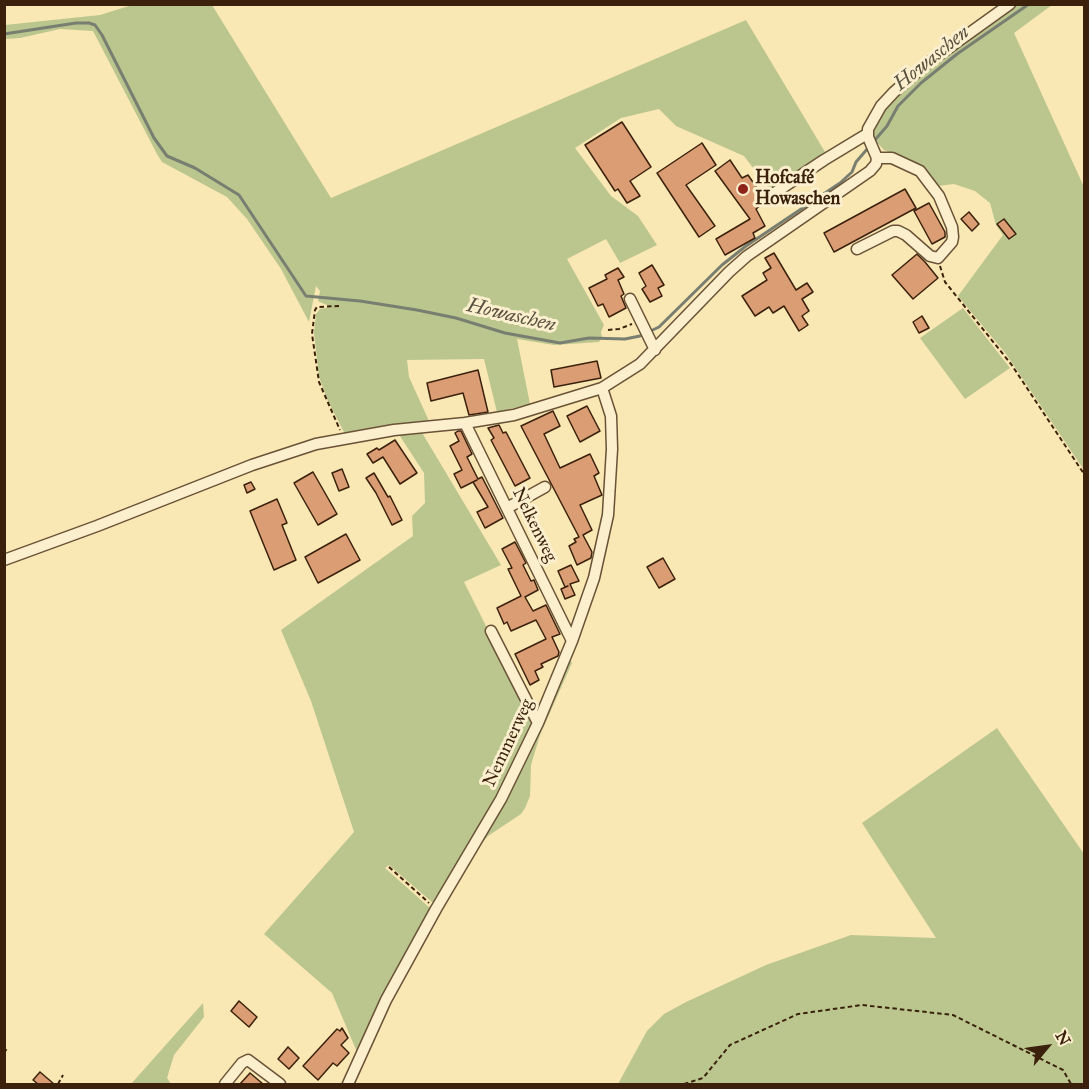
<!DOCTYPE html>
<html>
<head>
<meta charset="utf-8">
<style>
  body { margin:0 }
  #map { position:relative; width:1089px; height:1089px; overflow:hidden; background:#f9e7b4; font-family:"IM FELL Great Primer",serif }
  canvas { display:block }
  .frame { position:absolute; inset:0; border:6px solid #3b210c; pointer-events:none }
  .north { position:absolute; left:1017px; top:1017px; width:60px; height:60px; -webkit-text-stroke:4px #fbefce; paint-order:stroke; rotate:61deg; font-size:16px; font-weight:700; line-height:24px; text-align:center; color:#3b210c }
  .north::after { content:''; display:block; margin:auto; width:21px; height:27px; background:#3b210c; clip-path:polygon(50% 0,100% 100%,50% 72%,0 100%) }
</style>
</head>
<body>
<div id="map">
<canvas width="1089" height="1089"></canvas>
<div class="frame"></div>
<div class="north">N</div>
</div>
<script>
const ctx = document.querySelector('canvas').getContext('2d');
ctx.lineJoin = 'round';
function fill(path, color) { ctx.fillStyle = color; ctx.fill(path, 'evenodd'); }
const toPath = rows => new Path2D(rows.map(r => 'M' + r).join(''));
function strokePath(path, color, width, dash) { ctx.strokeStyle = color; ctx.lineWidth = width; ctx.lineCap = dash ? 'butt' : 'round'; ctx.setLineDash(dash || []); ctx.stroke(path); }
function label(font, color, halo, rows, align = 'center') {
  ctx.font = font + ' "IM FELL Great Primer",serif'; ctx.lineWidth = 6; ctx.setLineDash([]); ctx.textBaseline = 'middle'; ctx.strokeStyle = halo; ctx.fillStyle = color; for (const [text, x, y, turn = 0] of rows) {
    ctx.save(); ctx.translate(x, y); ctx.rotate((+turn || 0) * Math.PI / 180); ctx.textAlign = isNaN(turn) ? turn : align; if (halo) ctx.strokeText(text, 0, 0); ctx.fillText(text, 0, 0); ctx.restore();
  }
}
fill(toPath([
  [132,5,212,5,331,198,746,20,825,152,770,190,744,156,676,126,659,109,621,118,575,148,611,196,638,216,657,245,620,263,606,239,567,259,604,325,601,332,602,337,599,342,554,345,517,339,530,404,497,412,484,359,407,360,409,377,429,421,345,434,328,401,319,377,314,333,316,314,320,309,331,307,318,301,320,291,316,286,309,322,281,269,247,219,227,197,162,162,157,154,93,31,60,29,20,38,5,39,5,25,100,15],
  [1017,5,1052,5,1014,33,1084,187,1084,470,1006,354,958,296,1003,235,996,225,990,203,975,191,954,184,937,186,921,165,884,150,873,138,873,128,890,102,925,71,962,42],
  [963,308,1010,368,965,399,920,338],
  [421,431,501,565,464,582,534,722,509,776,435,902,432,902,389,865,385,868,431,909,357,1052,332,993,264,934,354,832,311,701,281,630,413,536,412,516,425,503,424,473,398,433],
  [570,660,572,663,540,735,531,765,530,796,525,808,521,814,488,836,474,852],
  [997,728,1084,854,1084,1084,618,1084,647,1031,664,1014,686,1002,766,965,851,935,936,938,862,823],
  [203,1003,204,1017,174,1055,167,1078,171,1084,131,1084]
]), '#bbc68f');
strokePath(toPath([
  [4,34,76,23,89,23,95,25,102,35,154,138,167,156,195,168,239,195,306,296,360,301,417,310,456,318,505,333,560,343,589,338,625,339,640,336,659,327,722,265,746,246,840,183,852,172,856,162,887,126,898,106,921,83,957,54,1029,4]
]), '#787f71', 3);
const building = toPath([
  [622,122,651,167,630,181,640,196,627,203,618,189,615,191,585,145,622,122],
  [702,143,716,165,686,185,715,226,699,237,657,173,702,143],
  [730,160,742,178,748,175,766,201,756,209,765,226,753,233,755,238,725,255,716,239,750,219,715,171,730,160],
  [905,189,916,208,834,252,824,233,905,189],
  [929,203,945,232,945,237,932,244,914,211,929,203],
  [969,212,979,224,972,231,961,219,969,212],
  [1004,219,1016,234,1009,239,997,224,1004,219],
  [774,253,796,290,807,283,813,292,802,299,809,311,802,316,808,325,799,331,784,306,773,313,769,307,755,316,742,296,767,280,763,273,771,268,765,258,774,253],
  [917,254,925,262,938,278,913,299,892,275,917,254],
  [652,265,664,285,658,288,662,296,650,302,642,289,646,286,639,273,652,265],
  [618,268,624,277,618,280,624,294,621,296,626,308,609,317,603,304,598,306,589,288,607,279,605,275,618,268],
  [922,316,929,328,919,333,913,322,922,316],
  [597,361,601,378,554,387,551,370,597,361],
  [478,370,488,412,469,415,463,393,431,401,427,383,478,370],
  [587,406,600,431,580,442,567,416,587,406],
  [553,411,560,426,544,434,560,468,590,454,599,473,594,476,602,495,580,505,592,530,583,535,592,552,591,558,577,565,569,546,576,542,574,539,579,537,521,426,553,411],
  [499,425,503,433,506,432,530,478,515,486,491,440,494,438,488,428,499,425],
  [458,431,461,431,472,454,467,457,478,479,482,477,503,518,485,528,477,512,488,507,473,482,477,480,461,488,454,474,462,470,450,446,459,441,455,433,458,431],
  [395,440,417,473,400,484,383,457,373,463,367,454,377,448,379,450,395,440],
  [342,469,349,487,339,491,332,473,342,469],
  [313,472,337,514,318,525,294,483,313,472],
  [374,473,388,497,390,496,402,520,392,525,376,493,366,478,374,473],
  [251,482,255,489,247,493,244,485,251,482],
  [277,499,287,523,282,525,296,560,274,570,250,511,277,499],
  [346,534,360,560,318,583,305,557,346,534],
  [515,542,526,563,523,565,531,581,534,580,538,590,525,597,533,611,546,605,560,634,552,637,559,652,558,656,541,664,543,667,535,671,539,680,530,685,515,654,546,639,536,620,511,631,507,622,504,624,497,608,521,596,508,569,512,568,502,549,515,542],
  [663,558,675,579,659,588,647,567,663,558],
  [571,565,579,581,570,584,575,595,565,599,561,589,568,586,565,587,558,571,571,565],
  [239,1001,257,1017,249,1027,231,1011,239,1001],
  [342,1028,348,1038,341,1045,349,1053,337,1066,333,1063,318,1080,303,1066,337,1029,340,1031,342,1028],
  [288,1047,299,1058,289,1069,278,1059,288,1047],
  [40,1072,54,1084,38,1084,33,1080,40,1072],
  [250,1073,263,1084,240,1084,250,1073]
]);
fill(building, '#db9e74');
strokePath(building, '#3b210c', 1.5);
const minor = toPath([
  [773,194,824,160,867,134],
  [857,249,893,231,898,231,906,235,930,256,938,258,952,242,953,237,952,227,939,196,920,171,892,158,877,158],
  [630,299,655,350],
  [465,423,572,641],
  [507,508,545,487],
  [4,560,97,526,252,465,316,444,394,430,465,423,514,415,602,388,640,364,729,272,747,256,870,171,876,164,877,158,868,137,868,129,881,106,894,92,925,65,1010,4],
  [491,631,538,723],
  [225,1084,242,1063,248,1060,280,1084],
  [348,1084,386,1000,436,909,501,799,538,723,572,641,594,578,608,515,612,449,611,416,602,388]
]);
strokePath(minor, '#6a5236', 13);
strokePath(toPath([
  [940,266,945,282,1011,364,1084,474],
  [339,306,317,307,315,310,312,334,319,382,340,430],
  [608,330,619,329,632,324],
  [389,867,429,903],
  [4,1053,8,1047],
  [58,1084,63,1075],
  [684,1084,703,1078,730,1045,798,1014,862,1005,953,1015,1063,1070,1071,1084]
]), '#3b210c', 2, [4.5, 3]);
strokePath(minor, '#fbefce', 10);
for (const [x, y, r, color] of [
  [743,189,6,"#8f2418"]
]) { const dot = new Path2D(); dot.arc(x, y, r, 0, 2 * Math.PI); ctx.fillStyle = color; ctx.fill(dot); strokePath(dot, '#fbefce', 2); }
label('bold 18px', '#3b210c', '#fbefce', [
  ["Hofcafé",755,179],
  ["Howaschen",755,200]
], 'left');
label('18px', '#3b210c', '#fbefce', [
  ["Nelkenweg",534,525,64],
  ["Nemmerweg",509,743,-65]
]);
label('italic 20px', '#59503f', '#fbefce', [
  ["Howaschen",932,59,-39],
  ["Howaschen",511,316,13]
]);
</script>
</body>
</html>
